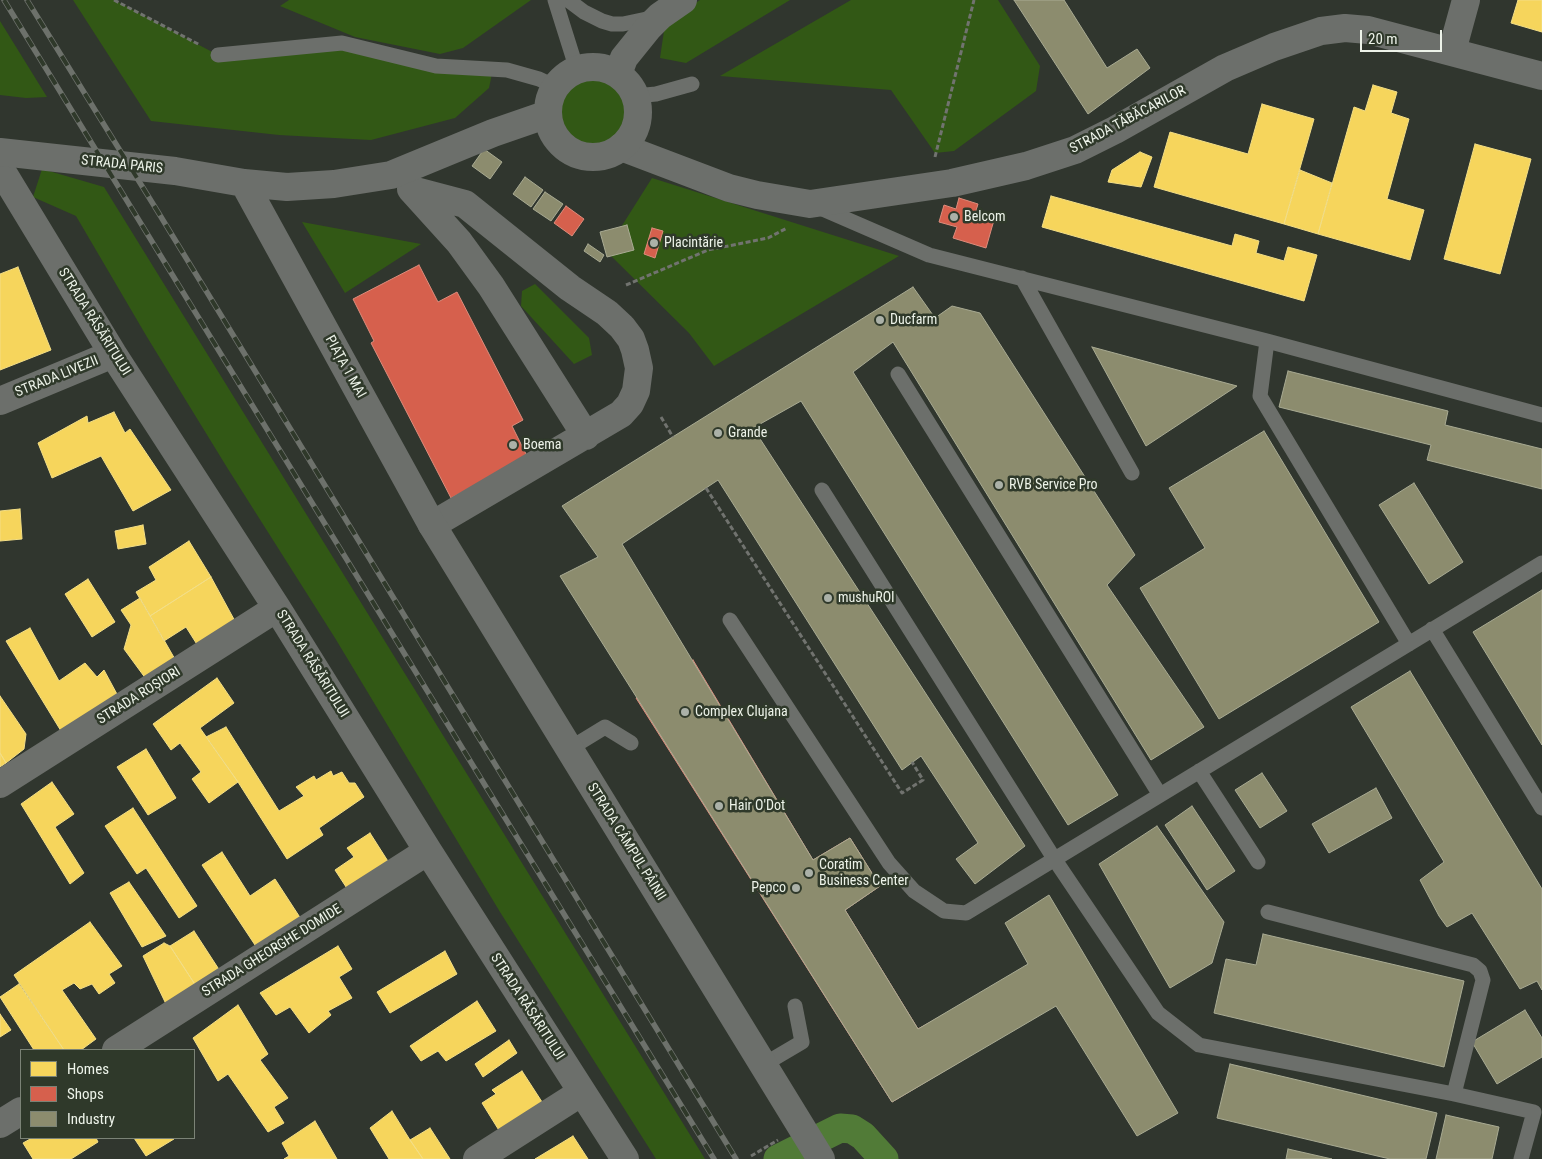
<!DOCTYPE html>
<html>
<head>
<meta charset="utf-8">
<style>
  body { margin:0 }
  #map { position:relative; width:1542px; height:1159px; overflow:hidden; background:#30362e; font-family:"Roboto Condensed",sans-serif }
  canvas { display:block }
  .legend { position:absolute; left:20px; top:1049px; width:175px; height:90px; box-sizing:border-box; background:#2f392a; border:1px solid #7b8376; margin:0; padding:6px 9px; list-style:none; font-size:15px; color:#edf3e9 }
  .legend li { display:flex; align-items:center; gap:10px; height:25px }
  .legend b { width:25px; border:1px solid #7b8376 }
  .scale { position:absolute; left:1360px; top:30px; width:82px; height:22px; box-sizing:border-box; border:2px solid #edf3e9; border-top:0; padding-left:6px; font-size:15px; line-height:18px; white-space:nowrap; color:#edf3e9; -webkit-text-stroke:4px #2f392a; paint-order:stroke }
</style>
</head>
<body>
<div id="map">
<canvas width="1542" height="1159"></canvas>
<ul class="legend">
<li><b style="height:14px;background:#f6d55c"></b>Homes</li>
<li><b style="height:14px;background:#d6604d"></b>Shops</li>
<li><b style="height:14px;background:#8c8c6e"></b>Industry</li>
</ul>
<div class="scale">20 m</div>
</div>
<script>
const ctx = document.querySelector('canvas').getContext('2d');
ctx.lineJoin = 'round';
function fill(path, color) { ctx.fillStyle = color; ctx.fill(path, 'evenodd'); }
const toPath = rows => new Path2D(rows.map(r => 'M' + r).join(''));
function strokePath(path, color, width, dash) { ctx.strokeStyle = color; ctx.lineWidth = width; ctx.lineCap = dash ? 'butt' : 'round'; ctx.setLineDash(dash || []); ctx.stroke(path); }
function label(font, color, halo, rows, align = 'center') {
  ctx.font = font + ' "Roboto Condensed",sans-serif'; ctx.lineWidth = 5; ctx.setLineDash([]); ctx.textBaseline = 'middle'; ctx.strokeStyle = halo; ctx.fillStyle = color; for (const [text, x, y, turn = 0] of rows) {
    ctx.save(); ctx.translate(x, y); ctx.rotate((+turn || 0) * Math.PI / 180); ctx.textAlign = isNaN(turn) ? turn : align; if (halo) ctx.strokeText(text, 0, 0); ctx.fillText(text, 0, 0); ctx.restore();
  }
}
fill(toPath([
  [73,0,114,0,218,55,342,43,493,69,489,88,455,118,371,140,279,135,151,121],
  [289,0,531,0,463,48,440,54,355,37,280,6],
  [700,0,790,0,686,63,660,58,665,24],
  [851,0,998,0,1040,66,1036,91,954,151,935,153,891,90,720,76],
  [0,21,47,97,26,98,0,95],
  '554 111a39 39 0 1 1 78 0a39 39 0 1 1-78 0Z',
  [42,169,104,187,705,1159,656,1159,500,912,335,638,228,469,147,337,76,216,33,197],
  [652,178,899,256,714,366,689,333,606,251],
  [302,222,421,244,345,293],
  [535,284,589,338,592,355,574,364,521,306,522,291]
]), '#325815');
const homes = toPath([
  [1518,0,1542,0,1542,32,1511,23,1518,0],
  [1373,85,1397,92,1391,113,1409,119,1387,199,1424,210,1410,260,1318,234,1354,107,1365,111,1373,85],
  [1262,104,1314,119,1284,224,1154,187,1170,132,1248,154,1262,104],
  [1475,144,1531,159,1500,274,1444,259,1475,144],
  [1140,152,1152,157,1141,187,1108,182,1112,170,1140,152],
  [1300,170,1332,183,1318,234,1284,224,1300,170],
  [1051,196,1232,246,1235,234,1259,241,1256,253,1284,261,1288,247,1317,255,1304,301,1042,227,1051,196],
  [18,267,51,350,0,370,0,274,18,267],
  [114,412,125,433,130,429,171,490,133,511,101,456,52,478,38,443,87,416,88,423,114,412],
  [20,509,22,539,0,541,0,511,20,509],
  [143,525,146,544,118,549,115,531,143,525],
  [189,541,211,577,150,616,136,592,156,580,149,567,189,541],
  [211,577,236,623,198,646,186,627,164,641,150,616,211,577],
  [88,579,115,622,92,637,65,594,88,579],
  [140,598,176,661,146,679,124,649,131,625,121,610,140,598],
  [30,628,59,681,85,663,97,677,104,670,118,696,61,731,6,641,30,628],
  [217,678,234,703,200,728,238,782,209,803,192,779,201,772,180,743,171,750,153,724,217,678],
  [0,696,26,734,24,749,6,763,0,753,0,696],
  [226,727,279,811,304,796,296,787,314,776,316,780,331,771,333,776,342,772,349,783,355,783,364,797,319,828,323,835,287,859,238,782,206,737,226,727],
  [146,749,176,798,148,815,117,767,146,749],
  [0,753,6,763,0,767,0,753],
  [52,782,74,814,55,827,84,873,70,884,21,804,52,782],
  [133,808,197,906,179,918,146,868,137,874,105,826,133,808],
  [370,833,391,866,350,893,335,870,354,857,347,848,370,833],
  [222,852,250,896,275,879,301,919,257,948,202,865,222,852],
  [129,882,166,936,142,947,110,893,129,882],
  [90,922,122,966,109,974,115,983,99,994,92,984,80,989,74,983,62,990,96,1039,81,1050,64,1050,14,975,90,922],
  [194,931,220,971,196,986,170,946,194,931],
  [164,943,170,946,196,986,166,1004,143,956,164,943],
  [338,946,352,969,339,977,352,998,328,1011,331,1015,309,1033,290,1007,276,1015,260,993,338,946],
  [445,951,457,974,390,1013,377,992,445,951],
  [19,984,64,1050,34,1050,0,997,19,984],
  [477,1001,496,1031,446,1061,438,1051,421,1061,410,1046,477,1001],
  [238,1005,268,1054,260,1060,288,1098,274,1107,284,1123,268,1132,228,1074,218,1081,193,1038,238,1005],
  [0,1014,11,1030,0,1037,0,1014],
  [509,1040,517,1053,483,1077,475,1064,509,1040],
  [522,1071,544,1105,500,1132,482,1103,496,1094,492,1090,522,1071],
  [392,1111,410,1140,423,1159,389,1159,370,1128,392,1111],
  [315,1121,337,1159,284,1159,289,1156,282,1143,315,1121],
  [430,1128,450,1159,423,1159,410,1140,430,1128],
  [573,1136,588,1159,535,1159,573,1136],
  [32,1138,96,1138,98,1142,71,1159,33,1159,23,1143,32,1138],
  [134,1138,173,1138,174,1139,146,1156,134,1138]
]);
fill(homes, '#f6d55c');
strokePath(homes, '#f3de86', 1);
const shops = toPath([
  [959,198,978,204,975,214,994,220,986,248,953,238,957,227,939,222,944,205,956,209,959,198],
  [566,206,584,219,572,236,554,223,566,206],
  [652,228,663,231,655,258,644,254,652,228],
  [419,265,438,302,457,292,523,420,512,426,528,458,451,498,371,343,374,341,353,299,419,265],
  [693,660,813,860,850,838,880,886,845,910,918,1029,945,1014,971,1055,892,1102,636,698,693,660]
]);
fill(shops, '#d6604d');
strokePath(shops, '#dd8c7c', 1);
const industry = toPath([
  [1014,0,1064,0,1107,68,1137,49,1150,68,1088,114,1014,0],
  [484,149,502,162,490,179,472,166,484,149],
  [525,177,543,190,531,207,513,194,525,177],
  [545,192,563,204,551,221,533,209,545,192],
  [627,225,634,250,607,257,600,232,627,225],
  [588,244,604,255,600,262,584,251,588,244],
  [913,287,935,318,952,306,980,313,1135,555,1107,585,1204,727,1151,760,893,342,853,372,1118,795,1068,825,801,401,753,428,1025,846,975,884,956,859,978,843,921,756,902,770,718,480,622,544,813,860,850,838,880,886,845,910,918,1029,1028,964,1005,923,1049,895,1178,1113,1137,1136,1056,1006,892,1102,560,576,598,557,562,506,913,287],
  [1092,347,1237,386,1146,446,1092,347],
  [1288,371,1448,411,1445,425,1542,449,1542,489,1427,460,1431,445,1279,407,1288,371],
  [1264,431,1379,622,1219,719,1140,588,1205,548,1169,488,1264,431],
  [1414,483,1463,562,1429,584,1379,505,1414,483],
  [1542,590,1542,745,1473,632,1542,590],
  [1410,671,1542,889,1542,990,1537,981,1520,989,1472,913,1447,927,1439,916,1420,880,1444,862,1351,707,1410,671],
  [1262,773,1287,811,1260,828,1235,790,1262,773],
  [1376,788,1392,818,1329,853,1312,824,1376,788],
  [1192,806,1235,871,1207,890,1165,825,1192,806],
  [1157,826,1224,922,1212,963,1170,988,1099,864,1157,826],
  [1263,934,1464,981,1444,1067,1214,1013,1226,959,1256,965,1263,934],
  [1525,1010,1542,1038,1542,1057,1497,1084,1472,1042,1525,1010],
  [1230,1064,1437,1113,1426,1159,1390,1159,1217,1118,1230,1064],
  [1446,1115,1499,1127,1492,1159,1436,1159,1446,1115],
  [1288,1149,1332,1159,1286,1159,1288,1149]
]);
fill(industry, '#8c8c6e');
strokePath(industry, '#a9ab93', 1);
strokePath(toPath([
  [778,1159,840,1128,852,1129,863,1136,884,1159]
]), '#517b37', 29);
strokePath(toPath([
  [114,0,200,45],
  [935,157,974,0],
  [626,285,708,250,768,238,787,228],
  [661,417,673,437],
  [706,488,902,793,923,780,912,762],
  [751,1156,778,1140]
]), '#71736f', 3, [5, 2.5]);
strokePath(toPath([
  [555,0,577,70],
  [568,0,584,12,602,21,612,24,623,24,656,17],
  [218,55,342,43,436,66,507,70,539,79,556,87],
  [635,96,656,94,692,84],
  [816,206,929,255,1267,341,1542,415],
  [1022,278,1132,473],
  [1267,341,1260,396,1409,644],
  [898,374,1160,795],
  [822,490,1055,860,1158,1013,1199,1045,1454,1094,1534,1112,1521,1159],
  [730,620,889,863,914,891,944,911,966,913,1542,563],
  [1432,629,1542,808],
  [569,749,605,727,631,743],
  [1199,771,1258,862],
  [1268,912,1473,965,1480,971,1483,980,1454,1094],
  [763,1065,802,1042,795,1006]
]), '#6c6f6b', 15);
strokePath(toPath([
  [1452,51,1466,0],
  [621,147,729,188,757,195,810,204,952,183,1026,166,1075,150,1115,130,1225,68,1274,47,1321,31,1345,28,1368,30,1542,76],
  [0,168,113,354,277,608,428,851,625,1159],
  [411,189,459,242,491,286,586,436],
  [412,190,465,204,570,288,607,313,622,327,631,339,635,350,639,368,636,391,630,404,621,414,432,525],
  [0,401,113,354],
  [0,784,277,608],
  [116,1050,428,851],
  [0,1124,21,1111],
  [477,1159,582,1092]
]), '#6c6f6b', 28);
strokePath(toPath([
  '548 112a45 45 0 1 1 90 0a45 45 0 1 1-90 0Z',
  [618,74,624,58,649,27,660,16,683,0],
  [0,152,175,171,244,183,287,187,334,184,391,175,493,133,548,114],
  [244,183,432,525,821,1159]
]), '#6c6f6b', 28);
const rail = toPath([
  [4,0,714,1159],
  [27,0,158,212,736,1159]
]);
strokePath(rail, '#6d716b', 5.5);
strokePath(rail, '#2f392a', 4, [11]);
for (const [x, y, r, color] of [
  [954,217,5,"#abb1a8"],
  [654,243,5,"#abb1a8"],
  [880,320,5,"#abb1a8"],
  [718,433,5,"#abb1a8"],
  [513,445,5,"#abb1a8"],
  [999,485,5,"#abb1a8"],
  [828,598,5,"#abb1a8"],
  [685,712,5,"#abb1a8"],
  [719,806,5,"#abb1a8"],
  [809,873,5,"#abb1a8"],
  [796,888,5,"#abb1a8"]
]) { const dot = new Path2D(); dot.arc(x, y, r, 0, 2 * Math.PI); ctx.fillStyle = color; ctx.fill(dot); strokePath(dot, '#2f392a', 2); }
label('14px', '#edf3e9', '#2f392a', [
  ["STRADA TĂBĂCARILOR",1128,120,-28],
  ["STRADA PARIS",122,165,6],
  ["STRADA RĂSĂRITULUI",94,322,58],
  ["PIAȚA 1 MAI",345,367,61],
  ["STRADA LIVEZII",57,377,-22],
  ["STRADA RĂSĂRITULUI",312,664,58],
  ["STRADA ROȘIORI",139,696,-32],
  ["STRADA CÂMPUL PÂINII",626,842,58],
  ["STRADA GHEORGHE DOMIDE",272,951,-32],
  ["STRADA RĂSĂRITULUI",527,1007,57]
]);
label('14px', '#edf3e9', '#2f392a', [
  ["Belcom",964,217],
  ["Placintărie",664,243],
  ["Ducfarm",890,320],
  ["Grande",728,433],
  ["Boema",523,445],
  ["RVB Service Pro",1009,485],
  ["mushuROI",838,598],
  ["Complex Clujana",695,712],
  ["Hair O'Dot",729,806],
  ["Coratim",819,865],
  ["Business Center",819,881],
  ["Pepco",786,888,"right"]
], 'left');
</script>
</body>
</html>
